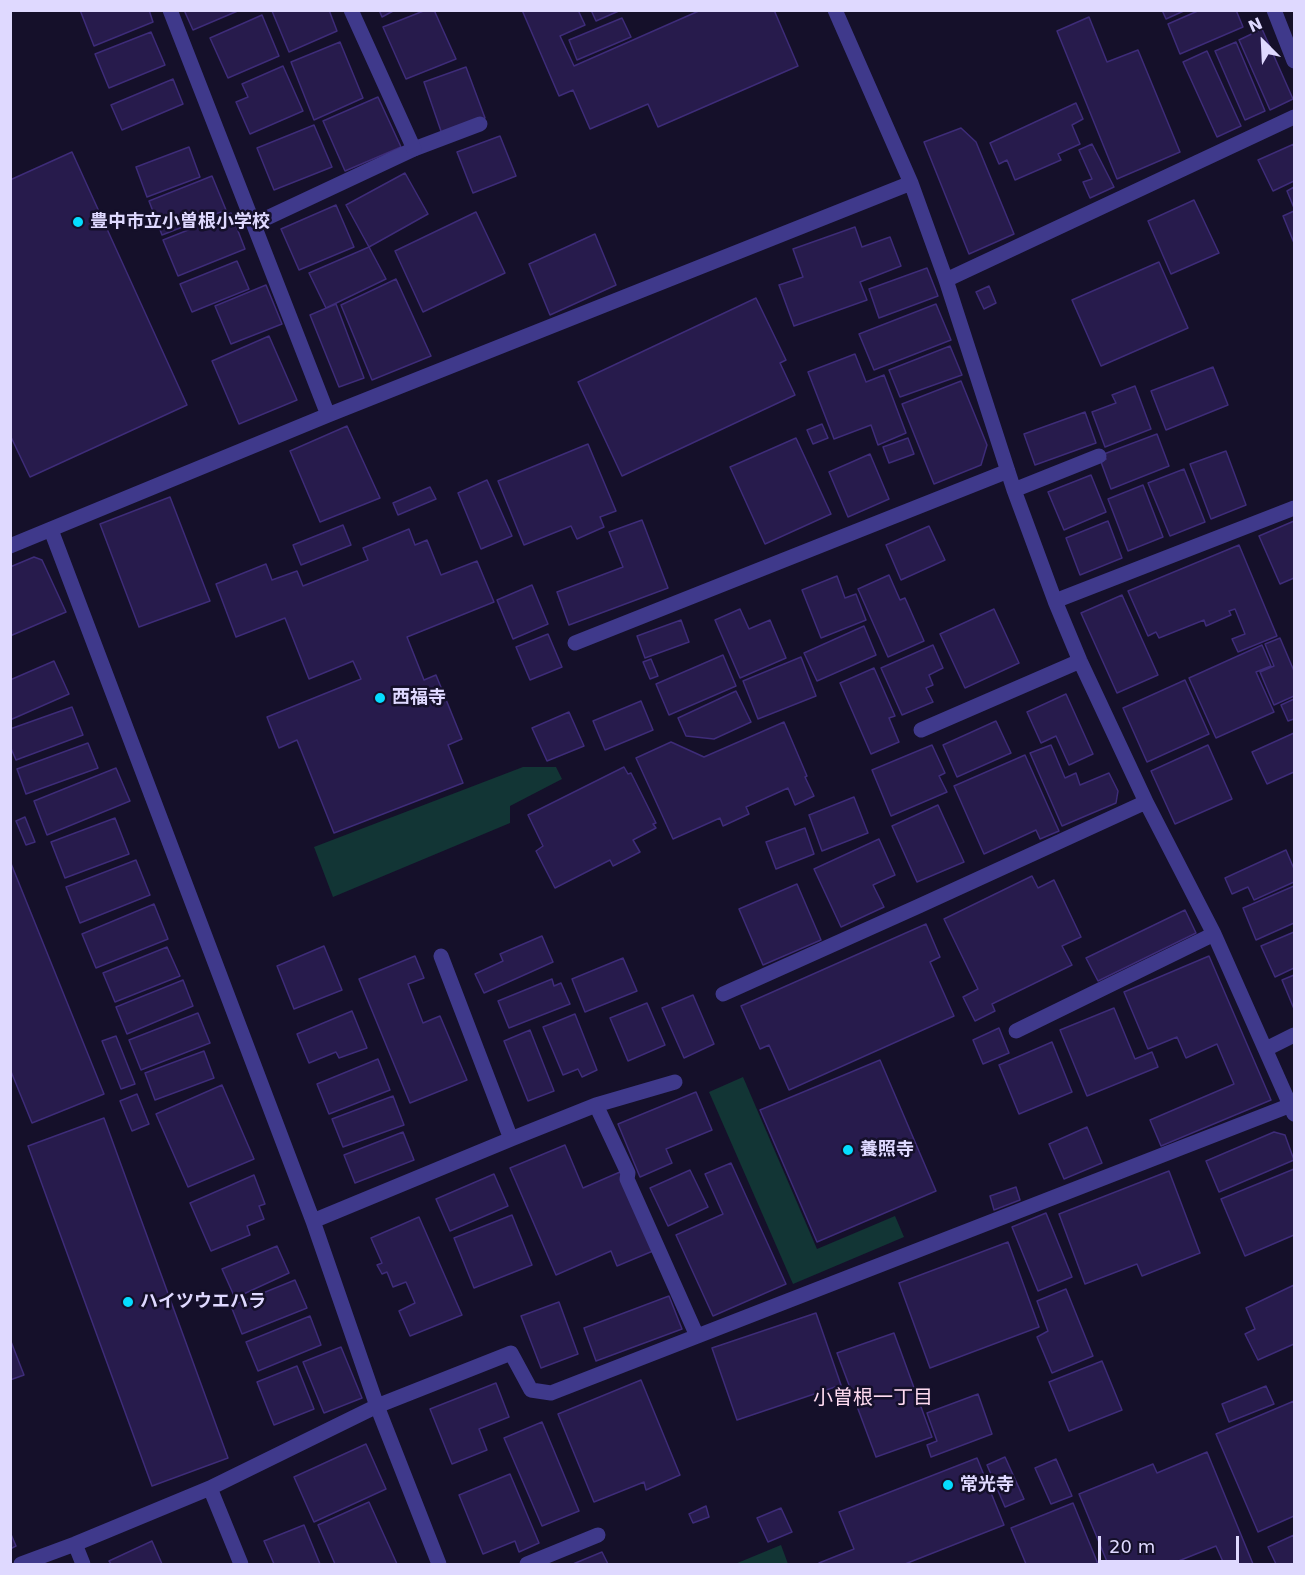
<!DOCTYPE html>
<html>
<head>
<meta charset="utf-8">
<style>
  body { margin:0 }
  #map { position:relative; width:1305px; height:1575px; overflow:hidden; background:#15102a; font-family:"DejaVu Sans",sans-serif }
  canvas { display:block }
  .frame { position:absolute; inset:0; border:12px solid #dfd9ff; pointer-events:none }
  .north { position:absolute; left:1233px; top:12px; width:60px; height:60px; -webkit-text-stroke:4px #15102a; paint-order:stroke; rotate:336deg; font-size:16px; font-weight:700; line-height:24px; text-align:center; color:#dfd9ff }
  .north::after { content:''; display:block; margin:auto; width:21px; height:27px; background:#dfd9ff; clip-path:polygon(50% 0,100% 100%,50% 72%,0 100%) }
  .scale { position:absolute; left:1098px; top:1536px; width:141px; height:27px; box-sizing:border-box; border:3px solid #dfd9ff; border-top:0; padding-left:8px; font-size:18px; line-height:21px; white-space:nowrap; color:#dfd9ff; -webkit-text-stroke:4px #15102a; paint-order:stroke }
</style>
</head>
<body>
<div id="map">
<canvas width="1305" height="1575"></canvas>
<div class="frame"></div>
<div class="north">N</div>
<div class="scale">20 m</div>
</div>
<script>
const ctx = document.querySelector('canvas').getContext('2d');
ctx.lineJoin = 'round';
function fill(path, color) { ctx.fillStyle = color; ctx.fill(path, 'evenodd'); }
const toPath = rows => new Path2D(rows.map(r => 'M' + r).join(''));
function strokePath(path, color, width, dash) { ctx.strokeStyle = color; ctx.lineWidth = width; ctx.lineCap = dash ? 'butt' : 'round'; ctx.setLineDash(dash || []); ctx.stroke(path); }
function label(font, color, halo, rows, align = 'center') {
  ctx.font = font + ' "DejaVu Sans","Noto Sans JP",sans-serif'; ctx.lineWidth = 5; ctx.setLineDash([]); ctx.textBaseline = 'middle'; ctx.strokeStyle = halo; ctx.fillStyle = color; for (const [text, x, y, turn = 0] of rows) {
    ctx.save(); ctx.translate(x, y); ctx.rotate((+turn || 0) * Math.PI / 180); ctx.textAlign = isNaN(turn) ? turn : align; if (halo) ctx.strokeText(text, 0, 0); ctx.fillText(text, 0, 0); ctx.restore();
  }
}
fill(toPath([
  [523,767,556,767,562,779,510,806,510,823,333,897,314,847],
  [743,1077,817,1249,895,1216,904,1237,793,1284,709,1092],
  [781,1545,788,1564,735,1564]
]), '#123535');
const building = toPath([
  [80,10,149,10,153,22,94,46,80,10],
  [184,10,240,10,193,30,184,10],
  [329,10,337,31,289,52,272,11,329,10],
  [379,10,395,10,382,17,379,10],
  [426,10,434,10,456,59,406,79,383,27,426,10],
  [522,10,578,10,585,25,560,36,574,66,701,10,774,10,798,66,658,127,648,104,590,129,573,90,559,96,522,10],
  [591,10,621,10,596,21,591,10],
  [1162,10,1186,10,1166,19,1162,10],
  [1200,10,1236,10,1243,27,1180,54,1168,24,1200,10],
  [262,15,279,56,228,78,210,38,262,15],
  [1089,17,1107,62,1138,50,1180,152,1117,179,1057,31,1089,17],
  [622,18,631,37,577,60,569,40,622,18],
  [1262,29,1293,99,1270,110,1239,40,1262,29],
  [151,32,165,65,109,88,95,54,151,32],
  [340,42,363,98,314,120,291,62,340,42],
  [1236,42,1265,111,1245,120,1215,51,1236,42],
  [1207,51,1241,126,1217,137,1183,62,1207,51],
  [283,66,303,111,250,134,236,102,248,97,242,84,283,66],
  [466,67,485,118,442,134,424,82,466,67],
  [173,79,183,104,122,130,111,105,173,79],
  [378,97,401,147,345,171,323,121,378,97],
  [1076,103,1083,119,1072,125,1080,144,1058,154,1061,160,1015,180,1007,160,999,164,990,143,1076,103],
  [314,125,332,167,274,190,257,148,314,125],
  [961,128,976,142,1014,234,969,254,924,142,961,128],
  [500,136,516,176,473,193,457,152,500,136],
  [1092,144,1114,187,1090,198,1083,182,1092,179,1079,150,1092,144],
  [1294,144,1294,181,1273,191,1258,160,1294,144],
  [189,147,200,177,147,197,136,167,189,147],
  [72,152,187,405,30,477,10,435,10,180,72,152],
  [405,173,428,214,369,247,346,205,405,173],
  [212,176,226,210,162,235,149,201,212,176],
  [1294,187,1294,208,1287,191,1294,187],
  [1194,200,1219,253,1171,274,1148,221,1194,200],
  [336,205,354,247,299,270,281,229,336,205],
  [1294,211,1294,243,1283,216,1294,211],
  [476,212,505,273,423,312,395,251,476,212],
  [231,213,245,249,178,276,163,240,231,213],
  [855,227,862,247,890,237,901,266,860,282,867,300,794,326,779,285,803,277,793,249,855,227],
  [595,234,616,285,550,315,529,264,595,234],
  [369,247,386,279,326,308,309,273,369,247],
  [237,261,249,289,192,312,180,284,237,261],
  [1159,262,1188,328,1101,366,1072,300,1159,262],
  [927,268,938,296,879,318,869,289,927,268],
  [396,279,431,356,372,380,341,305,396,279],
  [266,285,282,324,231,344,215,306,266,285],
  [989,286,996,303,984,309,976,292,989,286],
  [756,298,786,360,780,363,795,395,622,476,578,382,756,298],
  [336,304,364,378,339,387,310,315,336,304],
  [936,304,951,340,874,370,859,334,936,304],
  [269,336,297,400,239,424,212,361,269,336],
  [950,346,962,375,900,397,889,370,950,346],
  [855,354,866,382,884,375,906,433,878,445,871,425,834,439,808,372,855,354],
  [1213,367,1228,405,1166,430,1151,391,1213,367],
  [961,381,987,445,981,465,934,484,902,404,961,381],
  [1135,386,1151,429,1105,447,1092,412,1116,403,1112,395,1135,386],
  [1085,412,1096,443,1035,465,1024,434,1085,412],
  [822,424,828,438,813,444,807,430,822,424],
  [347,426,380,498,320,522,290,451,347,426],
  [1157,434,1169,466,1111,489,1101,462,1106,459,1104,454,1157,434],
  [796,438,831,514,765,544,730,467,796,438],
  [908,438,914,454,889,463,883,447,908,438],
  [588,444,616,511,600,517,604,527,577,539,571,526,524,545,498,481,588,444],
  [1226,451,1246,505,1211,519,1190,464,1226,451],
  [870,454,889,499,848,517,829,472,870,454],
  [1184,469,1205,522,1170,536,1148,483,1184,469],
  [1091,475,1106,512,1064,530,1048,492,1091,475],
  [487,480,512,536,481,549,458,493,487,480],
  [1143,485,1163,537,1128,551,1108,499,1143,485],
  [430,487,436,499,398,515,393,503,430,487],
  [170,497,210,601,139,627,100,524,170,497],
  [642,520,668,588,569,625,557,592,623,567,609,532,642,520],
  [1108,521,1122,558,1080,575,1066,538,1108,521],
  [1294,521,1294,578,1280,584,1259,536,1294,521],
  [343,525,351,545,301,565,293,545,343,525],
  [929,526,945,560,901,580,886,545,929,526],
  [409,529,415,545,427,540,441,575,477,561,494,602,407,637,424,680,436,675,462,739,448,745,463,783,334,833,297,740,279,748,267,717,361,679,353,661,309,679,285,618,236,637,216,584,266,564,272,580,297,571,303,586,368,560,363,548,409,529],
  [1239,545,1277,636,1238,652,1232,639,1245,634,1235,609,1229,611,1231,615,1206,626,1204,620,1159,638,1156,632,1148,636,1128,591,1239,545],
  [34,557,42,560,66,612,10,636,10,567,34,557],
  [889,575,900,600,905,598,924,641,888,657,858,589,889,575],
  [837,576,845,598,856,594,866,620,821,638,802,590,837,576],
  [532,585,548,624,513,639,497,600,532,585],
  [1122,595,1158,675,1117,693,1081,613,1122,595],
  [740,609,749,629,770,620,786,658,740,678,715,620,740,609],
  [994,609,1019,663,965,688,940,634,994,609],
  [681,620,689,642,645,658,637,636,681,620],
  [864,626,876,655,817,681,804,653,864,626],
  [548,634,562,667,530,680,516,647,548,634],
  [1280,638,1294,671,1294,696,1274,705,1260,672,1274,666,1265,644,1280,638],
  [933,645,943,668,929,675,933,685,926,688,933,702,902,715,881,668,933,645],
  [1262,645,1271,666,1256,672,1274,712,1216,738,1189,678,1262,645],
  [723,655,736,686,669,715,656,684,723,655],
  [801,657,816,696,758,719,743,681,801,657],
  [651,659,658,676,650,679,643,662,651,659],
  [54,661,69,694,10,720,10,680,54,661],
  [874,668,895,716,889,718,899,742,871,754,840,683,874,668],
  [1185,680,1209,734,1147,762,1123,708,1185,680],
  [736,691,751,722,714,739,686,736,678,718,736,691],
  [1066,694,1093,754,1069,765,1056,736,1041,743,1027,712,1066,694],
  [1294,699,1294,719,1288,721,1281,705,1294,699],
  [641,701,653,730,605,750,593,721,641,701],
  [72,707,83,735,16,760,10,746,10,729,72,707],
  [569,712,584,746,547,761,532,728,569,712],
  [996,721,1011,753,957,777,943,745,996,721],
  [784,722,807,776,805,777,814,796,795,805,788,788,746,807,749,814,723,826,720,818,673,839,636,758,671,742,704,757,784,722],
  [1294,733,1294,772,1267,784,1252,752,1294,733],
  [88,743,98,768,26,794,17,769,88,743],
  [932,745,945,773,939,776,947,792,891,816,872,770,932,745],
  [1051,745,1065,778,1076,773,1080,785,1109,773,1118,791,1116,803,1062,826,1030,753,1051,745],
  [1208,745,1232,799,1175,824,1151,771,1208,745],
  [1025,755,1059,831,1040,839,1036,830,984,854,954,786,1025,755],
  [624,767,628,774,631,773,656,823,653,824,656,828,633,840,640,852,613,866,610,860,555,888,536,851,543,846,528,815,624,767],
  [116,768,130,801,47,835,34,801,116,768],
  [854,797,868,833,822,851,809,815,854,797],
  [938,805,964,862,917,882,892,826,938,805],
  [25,817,35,842,26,845,16,821,25,817],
  [115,818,129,854,65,878,51,842,115,818],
  [805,828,814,854,776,869,766,842,805,828],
  [879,839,895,875,873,885,884,907,841,927,814,869,879,839],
  [1286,850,1294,869,1294,882,1254,900,1248,887,1232,894,1225,878,1286,850],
  [136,860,150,895,80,923,66,887,136,860],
  [10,861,104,1094,32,1123,10,1069,10,861],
  [1032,876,1038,888,1054,880,1081,937,1062,946,1072,965,992,1004,995,1011,975,1021,963,997,978,989,944,919,1032,876],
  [797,884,821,940,763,965,739,909,797,884],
  [1294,886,1294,923,1256,940,1243,908,1294,886],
  [154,904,168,939,96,968,82,934,154,904],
  [1185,910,1196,933,1098,981,1086,958,1185,910],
  [926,924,940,957,930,962,954,1016,789,1090,769,1045,760,1049,741,1006,926,924],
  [1294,932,1294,968,1275,977,1261,946,1294,932],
  [542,936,553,962,484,993,475,974,503,961,500,954,542,936],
  [324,946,342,990,294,1009,277,966,324,946],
  [167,947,180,976,115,1002,103,973,167,947],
  [415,956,424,978,408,984,423,1023,440,1016,467,1080,410,1103,359,979,415,956],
  [1209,956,1271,1100,1161,1146,1150,1120,1234,1084,1217,1044,1186,1058,1177,1037,1148,1049,1124,992,1209,956],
  [623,958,637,991,585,1012,572,979,623,958],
  [1294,975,1294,1009,1282,980,1294,975],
  [552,979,554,986,561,983,570,1004,509,1028,498,1001,552,979],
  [183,980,193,1006,127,1034,116,1007,183,980],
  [693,995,714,1044,684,1058,662,1008,693,995],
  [647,1003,665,1045,628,1061,610,1018,647,1003],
  [1114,1008,1135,1059,1152,1052,1158,1067,1087,1096,1060,1030,1114,1008],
  [352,1011,367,1048,339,1058,336,1052,309,1063,297,1034,352,1011],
  [198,1013,210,1043,141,1070,129,1040,198,1013],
  [575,1014,597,1070,582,1077,578,1069,563,1075,543,1027,575,1014],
  [999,1028,1009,1053,983,1064,973,1040,999,1028],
  [530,1030,554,1091,528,1101,504,1041,530,1030],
  [116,1036,135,1084,121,1089,102,1041,116,1036],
  [1052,1042,1072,1092,1019,1114,999,1065,1052,1042],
  [204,1051,214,1078,155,1100,145,1073,204,1051],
  [378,1059,390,1090,329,1114,317,1084,378,1059],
  [880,1060,936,1191,817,1242,760,1110,880,1060],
  [222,1085,254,1159,188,1187,156,1114,222,1085],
  [696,1092,712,1130,666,1149,672,1163,640,1177,618,1124,696,1092],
  [137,1094,149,1124,132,1131,120,1101,137,1094],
  [393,1096,404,1125,343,1147,332,1119,393,1096],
  [104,1118,228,1458,152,1486,28,1146,104,1118],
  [1087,1127,1102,1163,1064,1179,1049,1144,1087,1127],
  [403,1132,414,1160,355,1183,344,1155,403,1132],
  [1274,1132,1285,1135,1294,1160,1219,1192,1206,1161,1274,1132],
  [565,1145,583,1188,620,1172,653,1251,617,1266,611,1251,556,1275,510,1168,565,1145],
  [731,1163,786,1284,713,1316,676,1235,723,1214,705,1174,731,1163],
  [1294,1169,1294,1235,1245,1256,1221,1199,1294,1169],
  [690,1170,708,1207,668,1226,650,1188,690,1170],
  [1169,1171,1200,1253,1142,1276,1137,1264,1085,1284,1059,1214,1169,1171],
  [494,1174,508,1206,450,1231,436,1199,494,1174],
  [254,1175,265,1204,259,1206,264,1219,247,1226,250,1235,211,1251,190,1203,254,1175],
  [1016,1187,1020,1200,994,1210,990,1196,1016,1187],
  [1046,1213,1072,1277,1038,1291,1012,1227,1046,1213],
  [512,1215,532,1265,474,1288,454,1238,512,1215],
  [419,1217,462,1315,410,1336,399,1311,415,1303,406,1282,393,1287,387,1272,382,1274,377,1265,382,1263,371,1238,419,1217],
  [1008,1242,1039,1327,930,1368,899,1283,1008,1242],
  [277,1246,289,1273,235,1298,222,1269,277,1246],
  [295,1280,307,1308,242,1334,231,1306,295,1280],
  [1294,1285,1294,1344,1258,1360,1245,1334,1255,1329,1246,1308,1294,1285],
  [1066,1289,1093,1356,1052,1373,1037,1337,1048,1331,1037,1301,1066,1289],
  [669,1296,682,1329,596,1361,584,1328,669,1296],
  [559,1302,578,1354,541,1368,521,1316,559,1302],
  [816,1313,841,1385,737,1420,712,1348,816,1313],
  [310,1316,321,1345,258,1371,246,1342,310,1316],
  [894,1333,932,1437,876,1457,837,1353,894,1333],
  [10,1339,24,1375,10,1380,10,1339],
  [341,1347,362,1398,324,1413,303,1362,341,1347],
  [1102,1361,1122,1410,1069,1431,1049,1382,1102,1361],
  [297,1366,314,1409,274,1425,257,1382,297,1366],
  [641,1380,680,1475,646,1490,644,1482,594,1502,558,1414,641,1380],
  [496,1383,509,1417,479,1429,487,1450,452,1464,430,1409,496,1383],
  [1266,1386,1274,1404,1229,1422,1222,1404,1266,1386],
  [978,1394,992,1434,931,1457,927,1445,937,1441,927,1413,978,1394],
  [1294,1401,1294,1516,1258,1532,1216,1434,1294,1401],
  [542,1422,579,1511,542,1526,504,1438,542,1422],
  [366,1444,386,1489,314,1522,294,1477,366,1444],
  [1207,1452,1253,1564,1224,1564,1216,1546,1171,1564,1108,1564,1079,1494,1153,1464,1157,1473,1207,1452],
  [1005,1457,1024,1499,1005,1507,987,1465,1005,1457],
  [977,1458,1004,1525,905,1564,819,1564,819,1563,854,1549,839,1512,977,1458],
  [1056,1459,1072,1496,1051,1504,1035,1468,1056,1459],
  [510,1474,539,1543,519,1552,515,1541,483,1554,459,1495,510,1474],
  [369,1502,397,1564,335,1564,318,1525,369,1502],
  [1073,1503,1098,1564,1026,1564,1011,1528,1073,1503],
  [706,1506,709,1517,693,1523,689,1514,706,1506],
  [781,1508,792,1532,768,1542,757,1518,781,1508],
  [304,1525,320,1564,274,1564,264,1541,304,1525],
  [10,1532,16,1546,10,1549,10,1532],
  [1294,1535,1294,1564,1276,1564,1268,1547,1294,1535],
  [152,1541,162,1564,111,1564,109,1561,152,1541],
  [602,1552,608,1564,573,1564,602,1552]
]);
fill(building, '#271b4c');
strokePath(building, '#3e2c79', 1.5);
strokePath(toPath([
  [254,224,414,149,480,124]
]), '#3f398b', 15);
strokePath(toPath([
  [170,10,328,415],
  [351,10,414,149],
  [835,10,911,183,946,280,1014,490,1055,601,1080,661,1146,802,1214,934,1294,1114],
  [1274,10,1294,61],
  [946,280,1294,117],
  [1014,490,1099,456],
  [51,530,313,1221,377,1406,439,1564],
  [10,546,328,415,911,183],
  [1055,601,1294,508],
  [575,643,1008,471],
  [921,730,1080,661],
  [723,994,919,906,1146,802],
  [1016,1031,1214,934],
  [1266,1049,1294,1035],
  [596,1105,628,1173,627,1179,697,1336],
  [511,1139,596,1105,675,1082],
  [313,1221,511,1139,441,956],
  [210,1488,241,1564],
  [75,1544,83,1564],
  [21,1564,75,1544,210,1488,377,1406,511,1353,531,1390,551,1393,1291,1105],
  [527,1564,598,1535]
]), '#3f398b', 15);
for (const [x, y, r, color] of [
  [78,222,6,"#05ddff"],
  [380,698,6,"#05ddff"],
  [848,1150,6,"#05ddff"],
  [128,1302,6,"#05ddff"],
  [948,1485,6,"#05ddff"]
]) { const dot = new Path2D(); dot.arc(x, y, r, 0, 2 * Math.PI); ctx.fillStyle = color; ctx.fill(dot); strokePath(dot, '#15102a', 2); }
label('bold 18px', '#dfd9ff', '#15102a', [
  ["豊中市立小曽根小学校",90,222],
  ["西福寺",392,698],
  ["養照寺",860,1150],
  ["ハイツウエハラ",140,1302],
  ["常光寺",960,1485]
], 'left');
label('20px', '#ffdbf1', '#15102a', [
  ["小曽根一丁目",873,1399]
]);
</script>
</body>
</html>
